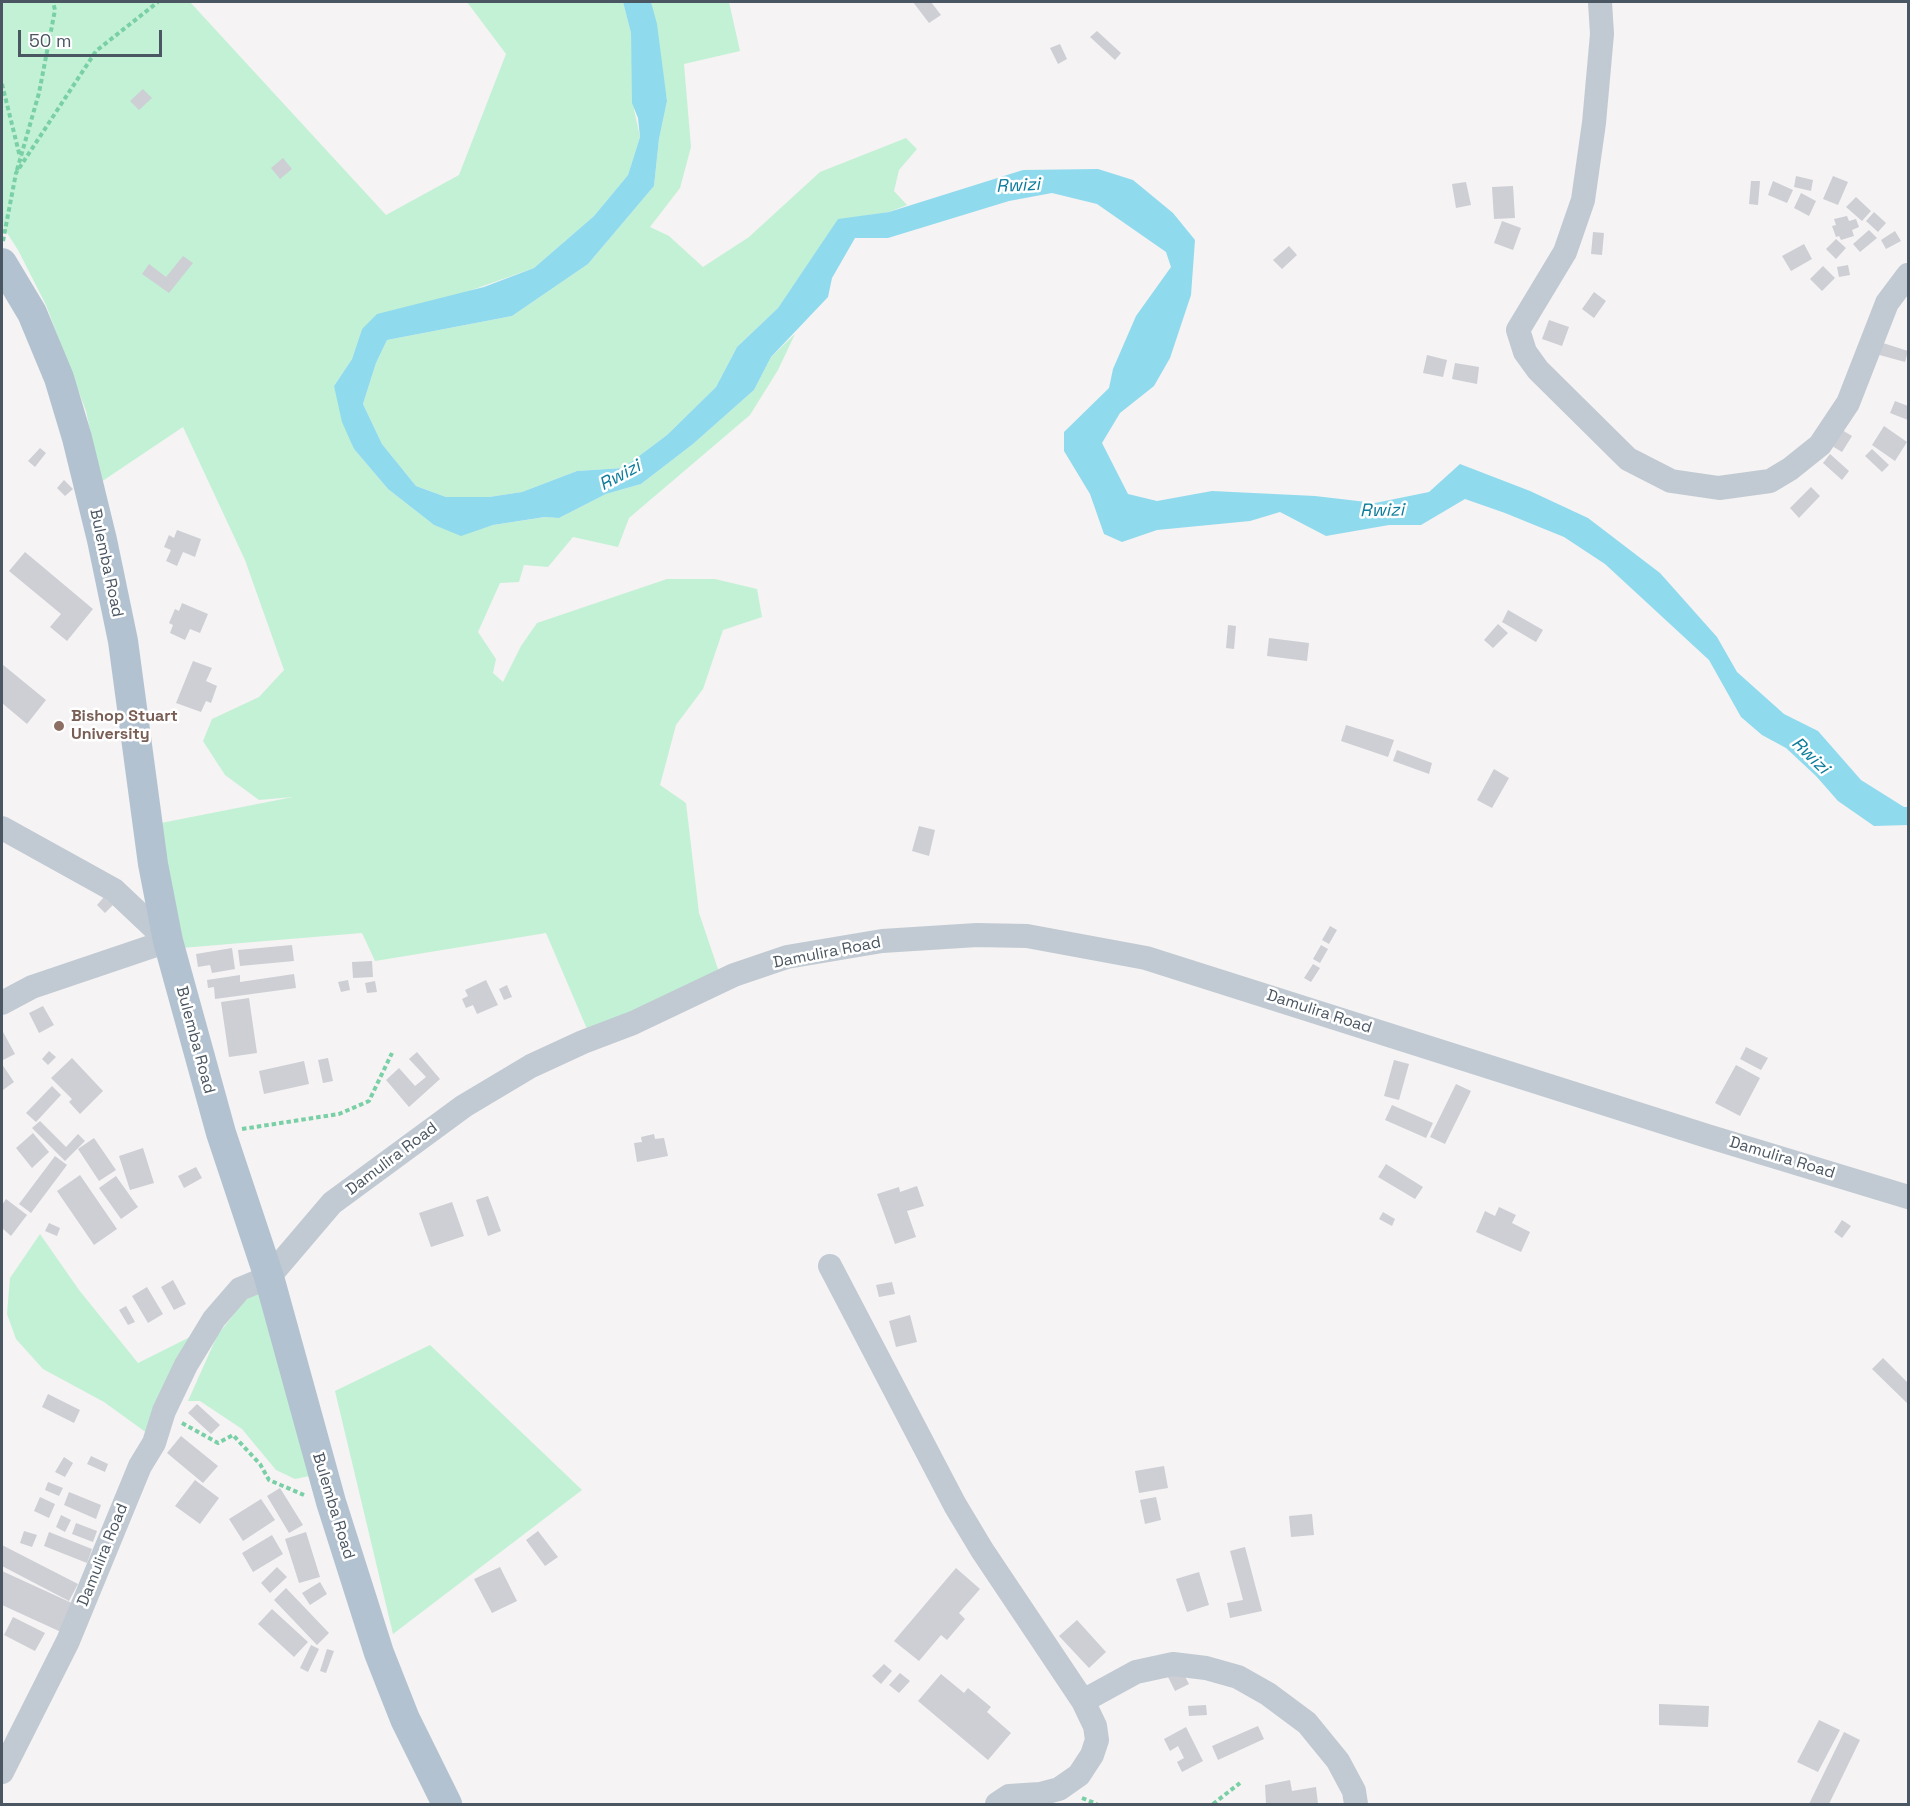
<!DOCTYPE html>
<html>
<head>
<meta charset="utf-8">
<style>
  body { margin:0 }
  #map { position:relative; width:1910px; height:1806px; overflow:hidden; background:#f5f3f3; font-family:"Space Grotesk",sans-serif }
  canvas { display:block }
  .frame { position:absolute; inset:0; border:3px solid #4a5661; pointer-events:none }
  .scale { position:absolute; left:18px; top:30px; width:144px; height:27px; box-sizing:border-box; border:3px solid #4a5661; border-top:0; padding-left:8px; font-size:18px; line-height:21px; white-space:nowrap; color:#4a5661; -webkit-text-stroke:4px #fff; paint-order:stroke }
</style>
</head>
<body>
<div id="map">
<canvas width="1910" height="1806"></canvas>
<div class="frame"></div>
<div class="scale">50 m</div>
</div>
<script>
const ctx = document.querySelector('canvas').getContext('2d');
ctx.lineJoin = 'round';
function fill(path, color) { ctx.fillStyle = color; ctx.fill(path, 'evenodd'); }
const toPath = rows => new Path2D(rows.map(r => 'M' + r).join(''));
function strokePath(path, color, width, dash) { ctx.strokeStyle = color; ctx.lineWidth = width; ctx.lineCap = dash ? 'butt' : 'round'; ctx.setLineDash(dash || []); ctx.stroke(path); }
function label(font, color, halo, rows, align = 'center') {
  ctx.font = font + ' "Space Grotesk",sans-serif'; ctx.lineWidth = 5; ctx.setLineDash([]); ctx.textBaseline = 'middle'; ctx.strokeStyle = halo; ctx.fillStyle = color; for (const [text, x, y, turn = 0] of rows) {
    ctx.save(); ctx.translate(x, y); ctx.rotate((+turn || 0) * Math.PI / 180); ctx.textAlign = isNaN(turn) ? turn : align; if (halo) ctx.strokeText(text, 0, 0); ctx.fillText(text, 0, 0); ctx.restore();
  }
}
fill(toPath([
  [2,2,190,2,386,215,459,175,506,54,467,2,623,2,631,33,634,109,640,137,628,175,594,216,534,268,362,329,352,359,334,386,354,449,388,489,434,525,461,535,493,525,546,517,559,518,606,494,641,484,693,444,754,390,771,357,795,334,778,370,750,415,629,518,618,547,573,537,548,567,524,565,519,582,500,583,478,632,496,659,493,673,503,682,521,646,537,623,667,579,715,579,757,589,762,617,723,630,703,689,676,725,660,785,686,803,699,913,720,975,590,1036,546,933,375,961,362,933,181,948,156,824,293,797,259,800,225,775,203,741,212,719,259,697,284,670,245,560,183,427,101,482,86,411,46,305,18,250,2,225],
  [651,2,729,2,740,51,684,64,691,147,680,188,650,227,669,236,703,267,749,237,820,172,906,138,917,149,899,170,894,191,907,205,889,212,838,220,778,308,737,347,716,387,667,435,623,468,577,471,522,492,489,497,446,497,416,486,382,444,363,404,376,363,387,340,512,316,588,264,654,186,659,139,667,101],
  [40,1234,79,1290,138,1363,198,1333,151,1436,104,1402,43,1369,16,1339,7,1314,10,1278],
  [268,1286,324,1473,295,1479,276,1470,242,1429,200,1401,188,1401,217,1336,244,1301],
  [430,1345,582,1490,393,1634,335,1391]
]), '#c3f1d5');
fill(toPath([
  [623,2,651,2,657,24,667,101,659,139,654,186,588,264,512,316,387,340,376,363,363,404,382,444,416,486,446,497,489,497,522,492,577,471,623,468,667,435,716,387,737,347,778,308,838,219,889,212,1023,170,1098,169,1133,180,1173,213,1195,240,1191,295,1170,358,1154,386,1120,413,1102,443,1128,494,1157,501,1212,491,1315,496,1375,503,1429,492,1460,464,1530,491,1588,518,1660,573,1717,637,1737,672,1784,714,1818,731,1861,780,1904,807,1908,807,1908,825,1874,826,1838,801,1816,776,1786,748,1762,735,1741,717,1709,660,1605,564,1564,537,1505,513,1465,499,1421,525,1389,525,1326,536,1280,512,1250,521,1157,530,1122,542,1104,534,1090,494,1064,451,1064,432,1109,388,1113,369,1136,316,1171,267,1166,252,1097,204,1052,193,1009,201,888,238,855,238,832,278,828,297,771,357,754,390,693,444,641,484,606,494,559,518,545,517,493,525,461,536,434,525,388,489,354,449,342,422,334,386,352,359,362,329,377,314,484,287,534,268,594,216,628,175,640,137,638,118,632,103,631,33]
]), '#90daee');
fill(toPath([
  [913,2,931,2,941,15,929,23],
  [1097,31,1121,53,1115,60,1090,37],
  [1060,44,1067,59,1058,64,1050,48],
  [143,89,152,98,139,110,130,101],
  [283,158,292,169,280,179,271,168],
  [1796,176,1813,180,1811,191,1794,187],
  [1833,176,1848,182,1838,205,1823,199],
  [1751,181,1760,181,1758,205,1749,204],
  [1773,181,1793,190,1787,203,1768,195],
  [1466,182,1471,205,1456,208,1452,184],
  [1513,186,1515,218,1494,219,1492,187],
  [1801,193,1816,201,1809,216,1794,208],
  [1856,197,1871,211,1862,221,1846,207],
  [1874,212,1886,223,1878,232,1866,221],
  [1847,216,1849,221,1856,219,1859,227,1852,230,1854,236,1841,240,1839,236,1836,237,1832,226,1836,225,1834,219],
  [1502,221,1521,228,1513,250,1494,243],
  [1869,230,1877,238,1860,252,1853,244],
  [1895,231,1901,241,1886,249,1881,240],
  [1593,232,1604,233,1602,255,1591,254],
  [1836,239,1846,248,1836,259,1826,249],
  [1804,244,1812,259,1791,271,1782,256],
  [1289,246,1297,255,1282,269,1273,260],
  [183,256,193,263,169,293,142,274,149,264,166,277],
  [1848,265,1850,275,1839,277,1837,267],
  [1823,266,1835,278,1822,291,1810,279],
  [1594,292,1606,301,1594,318,1582,309],
  [1549,320,1569,327,1562,346,1542,339],
  [1880,342,1908,351,1905,362,1876,354],
  [1427,355,1447,360,1443,377,1423,373],
  [1455,363,1479,367,1477,384,1452,379],
  [1895,401,1908,406,1908,420,1890,413],
  [1884,426,1907,442,1895,461,1872,445],
  [1842,430,1852,436,1842,452,1832,446],
  [40,448,46,453,35,467,28,461],
  [1872,449,1889,465,1882,472,1865,456],
  [1830,454,1849,471,1842,480,1823,463],
  [64,480,73,489,65,496,57,488],
  [1811,487,1820,496,1799,518,1790,508],
  [177,530,201,539,195,557,183,552,177,566,166,561,171,550,164,547,169,535,174,538],
  [25,552,93,609,67,641,50,627,61,614,9,571],
  [182,603,208,614,200,633,190,629,185,640,170,633,173,625,169,623,175,609,179,611],
  [1508,610,1543,630,1536,642,1502,622],
  [1498,624,1508,633,1493,648,1484,640],
  [1228,625,1236,626,1234,649,1226,648],
  [1269,638,1309,643,1307,661,1267,656],
  [193,661,212,668,206,681,217,686,211,703,206,701,201,712,176,703],
  [2,664,46,700,27,724,2,703],
  [1346,725,1394,740,1388,757,1341,741],
  [1397,750,1432,763,1429,774,1393,761],
  [1494,769,1509,778,1492,808,1477,800],
  [919,826,935,830,929,856,912,851],
  [104,897,113,905,105,913,97,905],
  [1330,926,1337,930,1329,944,1322,940],
  [292,945,294,961,240,966,238,950],
  [1321,945,1328,949,1320,963,1313,959],
  [232,948,235,969,212,973,210,965,198,967,196,954],
  [372,961,373,977,353,978,352,962],
  [1313,964,1320,968,1311,982,1304,978],
  [294,974,296,988,215,999,214,987,208,988,207,980,240,975,240,982],
  [348,980,350,990,341,992,338,982],
  [486,980,498,1005,477,1014,473,1005,466,1008,462,999,468,996,465,990],
  [375,981,377,992,367,993,365,983],
  [507,985,512,997,504,1000,499,989],
  [249,998,257,1053,229,1057,221,1002],
  [43,1006,54,1025,39,1033,29,1013],
  [2,1030,15,1054,3,1060,2,1057],
  [1746,1047,1768,1058,1761,1070,1740,1059],
  [49,1051,56,1057,48,1065,42,1059],
  [417,1052,440,1079,409,1107,386,1080,399,1068,415,1086,426,1077,409,1059],
  [72,1058,103,1091,80,1114,69,1102,72,1099,51,1078],
  [328,1058,333,1081,323,1083,318,1060],
  [1394,1060,1409,1064,1399,1100,1384,1096],
  [304,1061,309,1084,264,1094,259,1071],
  [2,1064,14,1082,3,1090,2,1088],
  [1736,1065,1760,1078,1740,1116,1715,1103],
  [1456,1084,1471,1091,1445,1144,1430,1137],
  [52,1086,61,1095,36,1122,26,1113],
  [1392,1105,1433,1123,1426,1138,1385,1120],
  [40,1121,66,1147,78,1134,85,1141,65,1161,32,1128],
  [33,1133,49,1152,32,1168,16,1148],
  [654,1134,655,1139,664,1138,668,1156,637,1162,634,1143,642,1142,641,1137],
  [94,1138,116,1170,99,1181,78,1149],
  [143,1148,154,1183,130,1190,119,1156],
  [55,1156,67,1165,31,1213,19,1204],
  [1386,1164,1423,1187,1415,1199,1378,1177],
  [196,1167,202,1178,184,1188,178,1176],
  [80,1175,117,1229,94,1245,57,1191],
  [116,1176,138,1207,121,1219,99,1188],
  [917,1186,924,1206,907,1211,916,1237,895,1244,877,1194,899,1187,900,1192],
  [488,1196,501,1231,488,1236,476,1200],
  [6,1199,27,1215,11,1236,2,1228,2,1205],
  [452,1202,464,1236,431,1247,419,1213],
  [1499,1207,1516,1215,1512,1223,1530,1232,1521,1252,1476,1232,1485,1211,1495,1216],
  [1383,1212,1395,1219,1392,1226,1379,1219],
  [1842,1220,1851,1226,1842,1238,1834,1232],
  [49,1223,60,1228,57,1236,45,1231],
  [173,1280,186,1304,174,1310,161,1287],
  [892,1282,895,1294,879,1297,876,1285],
  [147,1287,163,1314,148,1323,132,1296],
  [126,1306,135,1322,128,1325,119,1310],
  [910,1315,917,1342,896,1347,889,1321],
  [1883,1358,1908,1383,1908,1404,1872,1369],
  [48,1394,80,1410,74,1423,42,1407],
  [197,1404,220,1425,211,1434,188,1413],
  [181,1436,218,1466,203,1483,167,1453],
  [91,1456,108,1464,105,1472,87,1464],
  [64,1457,73,1463,65,1477,55,1472],
  [1164,1466,1168,1488,1139,1493,1135,1471],
  [195,1480,219,1498,200,1524,175,1506],
  [48,1482,63,1488,59,1496,45,1490],
  [280,1488,303,1525,289,1533,267,1496],
  [69,1492,101,1505,96,1519,64,1505],
  [40,1497,55,1504,49,1518,34,1511],
  [1156,1497,1161,1520,1145,1524,1140,1500],
  [261,1499,275,1520,243,1541,229,1519],
  [1312,1514,1314,1535,1291,1537,1289,1516],
  [61,1515,71,1520,65,1532,56,1527],
  [76,1523,97,1531,93,1542,72,1534],
  [24,1531,37,1535,32,1547,20,1543],
  [538,1531,558,1557,545,1566,526,1540],
  [49,1532,92,1549,87,1563,44,1546],
  [306,1532,320,1577,299,1583,285,1539],
  [272,1535,283,1554,253,1572,242,1553],
  [2,1545,78,1584,69,1601,2,1566],
  [1245,1547,1262,1611,1230,1618,1227,1603,1243,1600,1230,1551],
  [277,1567,287,1577,270,1593,261,1583],
  [500,1567,517,1601,492,1613,474,1579],
  [956,1568,980,1589,959,1613,965,1619,947,1640,941,1635,919,1661,894,1641],
  [2,1571,74,1604,61,1632,2,1605],
  [1199,1572,1209,1605,1187,1612,1176,1579],
  [320,1582,327,1594,310,1605,302,1593],
  [286,1588,329,1633,317,1645,274,1600],
  [272,1609,308,1642,294,1657,258,1624],
  [13,1617,45,1633,35,1651,4,1635],
  [1077,1620,1106,1652,1089,1668,1059,1636],
  [311,1645,319,1649,308,1672,300,1668],
  [327,1649,334,1651,326,1673,320,1671],
  [884,1664,892,1671,881,1684,872,1676],
  [1180,1667,1189,1684,1175,1691,1166,1673],
  [900,1673,910,1681,899,1693,889,1685],
  [941,1674,964,1693,968,1688,991,1707,987,1712,1011,1733,988,1760,918,1701],
  [1659,1704,1709,1706,1708,1727,1659,1725],
  [1206,1705,1207,1715,1189,1716,1188,1706],
  [1819,1720,1840,1730,1818,1772,1797,1762],
  [1258,1726,1264,1739,1218,1760,1212,1746],
  [1186,1727,1203,1761,1182,1772,1177,1762,1184,1758,1178,1746,1170,1751,1164,1739],
  [1844,1732,1860,1740,1829,1804,1809,1804],
  [1290,1780,1292,1791,1316,1787,1318,1804,1266,1804,1265,1785]
]), '#cdcfd5');
strokePath(toPath([
  [2,84,20,157],
  [17,170,39,93,55,10,53,2],
  [3,241,16,173,96,51,158,2],
  [242,1129,339,1114,369,1101,392,1053],
  [182,1423,218,1443,233,1435,260,1464,269,1480,304,1495],
  [1082,1798,1097,1804],
  [1213,1804,1240,1783]
]), '#7ad0a6', 4, [4.5, 3]);
strokePath(toPath([
  [1600,2,1602,34,1594,123,1583,200,1565,252,1518,330,1525,352,1538,370,1628,459,1671,481,1719,488,1770,481,1790,469,1820,445,1848,403,1887,303,1908,275],
  [2,828,114,890,168,941,32,987,2,1003],
  [830,1266,955,1505,982,1550,1083,1701,1095,1726,1097,1740,1092,1755,1079,1775,1059,1789,1040,1794,1009,1796,997,1804],
  [1083,1701,1136,1672,1173,1664,1206,1668,1238,1677,1268,1694,1307,1723,1338,1761,1354,1791,1356,1804],
  [2,1772,68,1641,140,1466,154,1443,164,1411,186,1365,214,1319,240,1289,269,1277,332,1203,464,1106,531,1066,583,1042,633,1023,734,975,787,957,882,941,977,935,1027,936,1146,958,1707,1136,1908,1197]
]), '#c1cad2', 24);
strokePath(toPath([
  [2,263,32,313,59,378,77,438,102,540,123,641,153,864,168,941,221,1133,269,1277,331,1502,379,1653,405,1719,447,1804]
]), '#b3c2d1', 30);
for (const [x, y, r, color] of [
  [59,726,6,"#8d6e63"]
]) { const dot = new Path2D(); dot.arc(x, y, r, 0, 2 * Math.PI); ctx.fillStyle = color; ctx.fill(dot); strokePath(dot, '#fff', 2); }
label('16px', '#4a5661', '#fff', [
  ["Bulemba Road",106,563,78],
  ["Damulira Road",827,953,-11],
  ["Damulira Road",1319,1012,18],
  ["Bulemba Road",195,1040,75],
  ["Damulira Road",1782,1158,17],
  ["Damulira Road",392,1159,-37],
  ["Bulemba Road",333,1506,73],
  ["Damulira Road",103,1555,-68]
]);
label('bold 16px', '#785e54', '#fff', [
  ["Bishop Stuart",71,717],
  ["University",71,735]
], 'left');
label('italic 18px', '#0c7c9b', '#fff', [
  ["Rwizi",1018,186,-3],
  ["Rwizi",620,476,-28],
  ["Rwizi",1382,511,-1],
  ["Rwizi",1810,756,44]
]);
</script>
</body>
</html>
